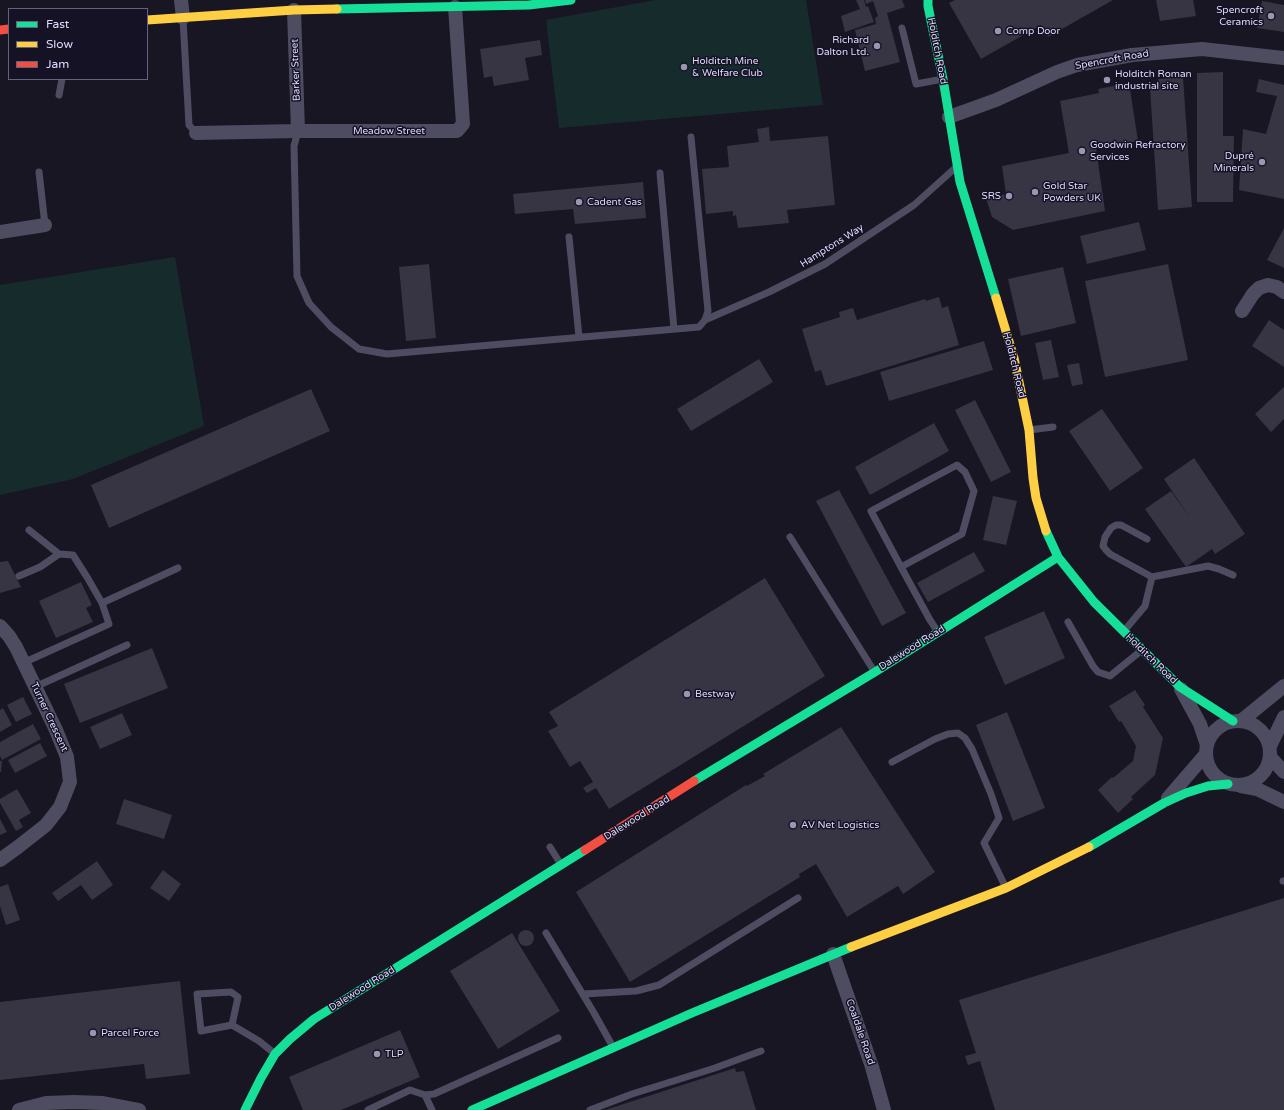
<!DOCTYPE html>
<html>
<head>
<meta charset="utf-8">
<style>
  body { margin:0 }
  #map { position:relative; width:1284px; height:1110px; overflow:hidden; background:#181622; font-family:"Varela Round",sans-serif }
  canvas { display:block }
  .legend { position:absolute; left:8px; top:8px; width:140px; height:72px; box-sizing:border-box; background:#151226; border:1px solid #65627b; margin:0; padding:5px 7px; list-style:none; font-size:12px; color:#dedbfb }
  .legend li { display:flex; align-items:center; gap:8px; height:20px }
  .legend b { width:20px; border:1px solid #65627b }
</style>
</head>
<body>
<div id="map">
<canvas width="1284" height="1110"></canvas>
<ul class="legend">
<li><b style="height:5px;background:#16e098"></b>Fast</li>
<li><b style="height:5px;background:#ffcf43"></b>Slow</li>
<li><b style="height:5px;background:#f24e42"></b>Jam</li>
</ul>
</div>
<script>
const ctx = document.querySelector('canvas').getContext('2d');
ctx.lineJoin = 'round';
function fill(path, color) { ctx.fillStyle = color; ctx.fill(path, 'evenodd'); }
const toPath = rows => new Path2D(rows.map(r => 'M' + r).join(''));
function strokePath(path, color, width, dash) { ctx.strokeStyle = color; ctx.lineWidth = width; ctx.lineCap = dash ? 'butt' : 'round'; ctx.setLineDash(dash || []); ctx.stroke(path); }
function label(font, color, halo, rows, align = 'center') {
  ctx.font = font + ' "Varela Round",sans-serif'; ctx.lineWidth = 3; ctx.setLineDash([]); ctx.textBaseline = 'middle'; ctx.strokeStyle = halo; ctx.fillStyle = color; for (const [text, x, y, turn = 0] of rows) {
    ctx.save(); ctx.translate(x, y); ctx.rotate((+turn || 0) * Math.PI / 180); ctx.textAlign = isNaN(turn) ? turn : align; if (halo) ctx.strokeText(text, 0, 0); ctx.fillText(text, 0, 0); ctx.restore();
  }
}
fill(toPath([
  [656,0,806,0,823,105,559,128,546,20],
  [175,257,204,426,73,479,0,495,0,285]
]), '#162c2c');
fill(toPath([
  [856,0,864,0,866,7,868,6,874,22,845,32,841,16,860,9],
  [865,0,902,0,905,7,887,13,900,62,865,71,855,30,876,24,875,18,878,16,873,1,866,4],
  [955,0,1113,0,1048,37,1041,25,981,59,949,3],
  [1156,0,1193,0,1196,16,1160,21],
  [1262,1,1284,5,1284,32,1257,28],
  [540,40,542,55,525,58,529,80,494,86,492,76,484,78,480,49],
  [1223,72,1223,136,1234,136,1233,202,1197,202,1197,73],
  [1183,77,1192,207,1158,210,1150,88,1159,87,1158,79],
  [1259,79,1284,85,1284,199,1239,190,1243,129,1266,134,1277,96,1256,92],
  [1129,83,1138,141,1096,148,1105,211,1013,230,992,217,986,198,1006,194,1002,166,1069,153,1060,101,1099,93,1098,89],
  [769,127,770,141,828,136,835,205,787,210,789,223,738,228,736,215,733,216,733,211,706,214,702,169,729,167,727,146,759,142,757,129],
  [643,182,646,218,575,224,573,209,515,214,513,194],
  [1139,222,1146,250,1087,264,1080,236],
  [1284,228,1284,268,1267,260],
  [429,264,436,338,406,341,399,267],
  [1168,264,1188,360,1105,377,1085,281],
  [1063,267,1076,323,1021,336,1008,279],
  [939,297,942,308,948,306,959,345,826,386,821,370,815,372,802,329,840,317,839,312,853,308,857,320,925,299,926,301],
  [1269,320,1284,330,1284,367,1252,346],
  [1051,340,1059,377,1043,380,1035,343],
  [984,341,993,370,889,401,880,372],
  [759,359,773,382,691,431,677,409],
  [1079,363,1083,384,1072,386,1067,365],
  [1284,387,1284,419,1271,432,1255,414],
  [311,389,330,431,109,528,91,485],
  [975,400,1011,472,991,482,955,410],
  [1102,409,1143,468,1110,491,1069,431],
  [934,423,949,451,870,495,855,467],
  [1194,458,1245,534,1215,554,1212,549,1186,567,1145,509,1171,491,1190,518,1164,479],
  [839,490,906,613,882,626,816,501],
  [993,496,1017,501,1006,545,983,540],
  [974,552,985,571,928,602,917,583],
  [8,561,21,587,0,593,0,562],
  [765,578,825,676,609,809,596,788,587,793,583,788,593,782,580,761,570,767,548,731,558,726,549,712],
  [81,582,92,605,86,608,93,622,56,638,39,601],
  [1044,611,1065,658,1005,685,984,637],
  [152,648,168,688,80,723,64,684],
  [1135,690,1145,705,1143,707,1163,738,1155,775,1131,797,1133,799,1118,813,1098,790,1112,777,1113,778,1133,761,1136,746,1121,721,1119,722,1109,706],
  [23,697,32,714,16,722,7,705],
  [3,708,12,725,0,732,0,710],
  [1007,712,1045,808,1013,821,976,725],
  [122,713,132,735,100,749,90,727],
  [33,724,41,739,2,760,0,756,0,742],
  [841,727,935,872,903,894,898,886,847,917,816,864,799,874,800,877,630,982,576,892,746,785,747,786,765,776,763,774],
  [40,743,47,756,15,773,8,760],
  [0,761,2,761,1,772,0,772],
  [17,789,31,813,19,820,23,827,16,831,0,803,0,799],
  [124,799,172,815,164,839,116,824],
  [0,819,7,832,0,835],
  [97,861,113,885,92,900,81,885,58,901,52,893],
  [163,870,181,884,169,901,150,888],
  [8,884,20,920,6,925,0,906,0,887],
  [1284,898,1284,1110,995,1110,980,1061,968,1065,965,1056,976,1053,959,1000],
  '518 938a8 8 0 1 1 16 0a8 8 0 1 1-16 0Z',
  [512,933,560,1011,498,1049,450,971],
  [180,981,190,1074,146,1079,144,1064,0,1080,0,1002],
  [400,1030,420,1077,341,1110,303,1110,289,1077],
  [735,1068,736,1072,744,1071,756,1110,605,1110]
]), '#373443');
strokePath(toPath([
  [183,19,189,125,196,133],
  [902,28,916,84,943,79],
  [59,95,62,79],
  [298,131,294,146,297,276,309,303,331,327,359,349,387,354,699,327,705,320,708,311,691,137],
  [39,172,45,225],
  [660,173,674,329],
  [569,237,579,337],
  [705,320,769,292,825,264,914,205,954,169],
  [1029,430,1053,427],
  [790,537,874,671],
  [1147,539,1121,525,1116,525,1111,528,1105,537,1103,546,1106,550,1110,554,1152,577,1208,566,1219,569,1233,575],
  [901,567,962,534,974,491,965,472,957,465,871,511,901,567,930,620,938,632],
  [19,576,40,567,59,554],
  [102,603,178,568],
  [1068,622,1093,666,1098,672,1110,676,1142,650],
  [1124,631,1145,606,1152,577],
  [23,663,109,624,102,603,87,577,73,555,59,554,29,530],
  [35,687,127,645],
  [892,762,935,739,948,734,958,733,965,738,972,749,991,794,999,818,984,843,1005,886],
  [550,847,560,863],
  [1283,881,1284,881],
  [546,933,594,1013,613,1047],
  [583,994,636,991,659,985,798,898],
  [232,1025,238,997,231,992,197,994,201,1031,232,1025,259,1041,274,1053],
  [425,1095,432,1110],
  [368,1110,410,1090,425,1095,434,1094,558,1038],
  [590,1110,632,1094,715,1068,761,1051]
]), '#4e4c61', 7);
strokePath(toPath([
  [181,0,183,18],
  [294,10,298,131],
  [949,117,996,100,1057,72,1077,65,1132,55,1202,49,1284,58],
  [196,133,298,131,457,131,463,124,455,7],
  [0,232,45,225],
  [1242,311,1253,294,1259,288,1268,285,1277,287,1284,292],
  [0,626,9,636,16,647,56,730,67,757,70,782,60,807,46,825,18,847,0,860],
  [1181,689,1200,724,1207,745],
  [1241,721,1284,686],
  '1206 753a32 32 0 1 1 64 0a32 32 0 1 1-64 0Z',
  [1270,746,1284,717],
  [1270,757,1284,772],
  [1241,786,1257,789,1284,802],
  [1168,798,1206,754],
  [833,954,872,1067,884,1110],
  [19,1110,46,1103,74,1102,103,1103,139,1110]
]), '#4e4c61', 14);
strokePath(toPath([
  [928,0,928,6,943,79,960,182,996,298],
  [337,9,529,5,571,0],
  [1046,531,1058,557,1094,602,1180,687,1233,721],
  [694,781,875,672,1058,557],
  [1089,847,1164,803,1186,793,1208,786,1228,784],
  [245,1110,261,1078,275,1054,290,1039,314,1019,585,850],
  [472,1110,692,1013,851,947]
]), '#16e098', 9);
strokePath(toPath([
  [147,20,294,10,337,9],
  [996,298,1014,358,1029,430,1033,478,1036,498,1046,531],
  [851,947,1006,888,1089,847]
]), '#ffcf43', 9);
strokePath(toPath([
  [0,30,9,29],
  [585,850,694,781]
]), '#f24e42', 9);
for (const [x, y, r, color] of [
  [1271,16,4,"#9996af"],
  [998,31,4,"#9996af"],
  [877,46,4,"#9996af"],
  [684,67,4,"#9996af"],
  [1107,80,4,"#9996af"],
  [1082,151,4,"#9996af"],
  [1262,162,4,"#9996af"],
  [1035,192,4,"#9996af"],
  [1009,196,4,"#9996af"],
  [579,202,4,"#9996af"],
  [687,694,4,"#9996af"],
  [793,825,4,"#9996af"],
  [93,1033,4,"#9996af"],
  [377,1054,4,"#9996af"]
]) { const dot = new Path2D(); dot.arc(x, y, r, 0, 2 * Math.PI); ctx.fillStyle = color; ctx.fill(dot); strokePath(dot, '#151226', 1.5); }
label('10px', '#dedbfb', '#151226', [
  ["Spencroft",1263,10,"right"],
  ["Ceramics",1263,22,"right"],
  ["Comp Door",1006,31],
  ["Richard",869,40,"right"],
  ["Dalton Ltd.",869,52,"right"],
  ["Holditch Mine",692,61],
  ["& Welfare Club",692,73],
  ["Holditch Roman",1115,74],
  ["industrial site",1115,86],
  ["Goodwin Refractory",1090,145],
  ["Services",1090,157],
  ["Dupré",1254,156,"right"],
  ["Minerals",1254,168,"right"],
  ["Gold Star",1043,186],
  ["Powders UK",1043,198],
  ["SRS",1001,196,"right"],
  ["Cadent Gas",587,202],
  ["Bestway",695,694],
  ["AV Net Logistics",801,825],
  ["Parcel Force",101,1033],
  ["TLP",385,1054]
], 'left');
label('10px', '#dedbfb', '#151226', [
  ["Holditch Road",937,51,79],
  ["Spencroft Road",1112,60,-10],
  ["Barker Street",296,70,-92],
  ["Meadow Street",389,131],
  ["Hamptons Way",832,246,-32],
  ["Holditch Road",1014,365,76],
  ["Dalewood Road",912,648,-32],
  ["Holditch Road",1151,659,44],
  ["Turner Crescent",49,717,65],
  ["Dalewood Road",637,818,-32],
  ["Dalewood Road",362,989,-32],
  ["Coaldale Road",860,1032,71]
]);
</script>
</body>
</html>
